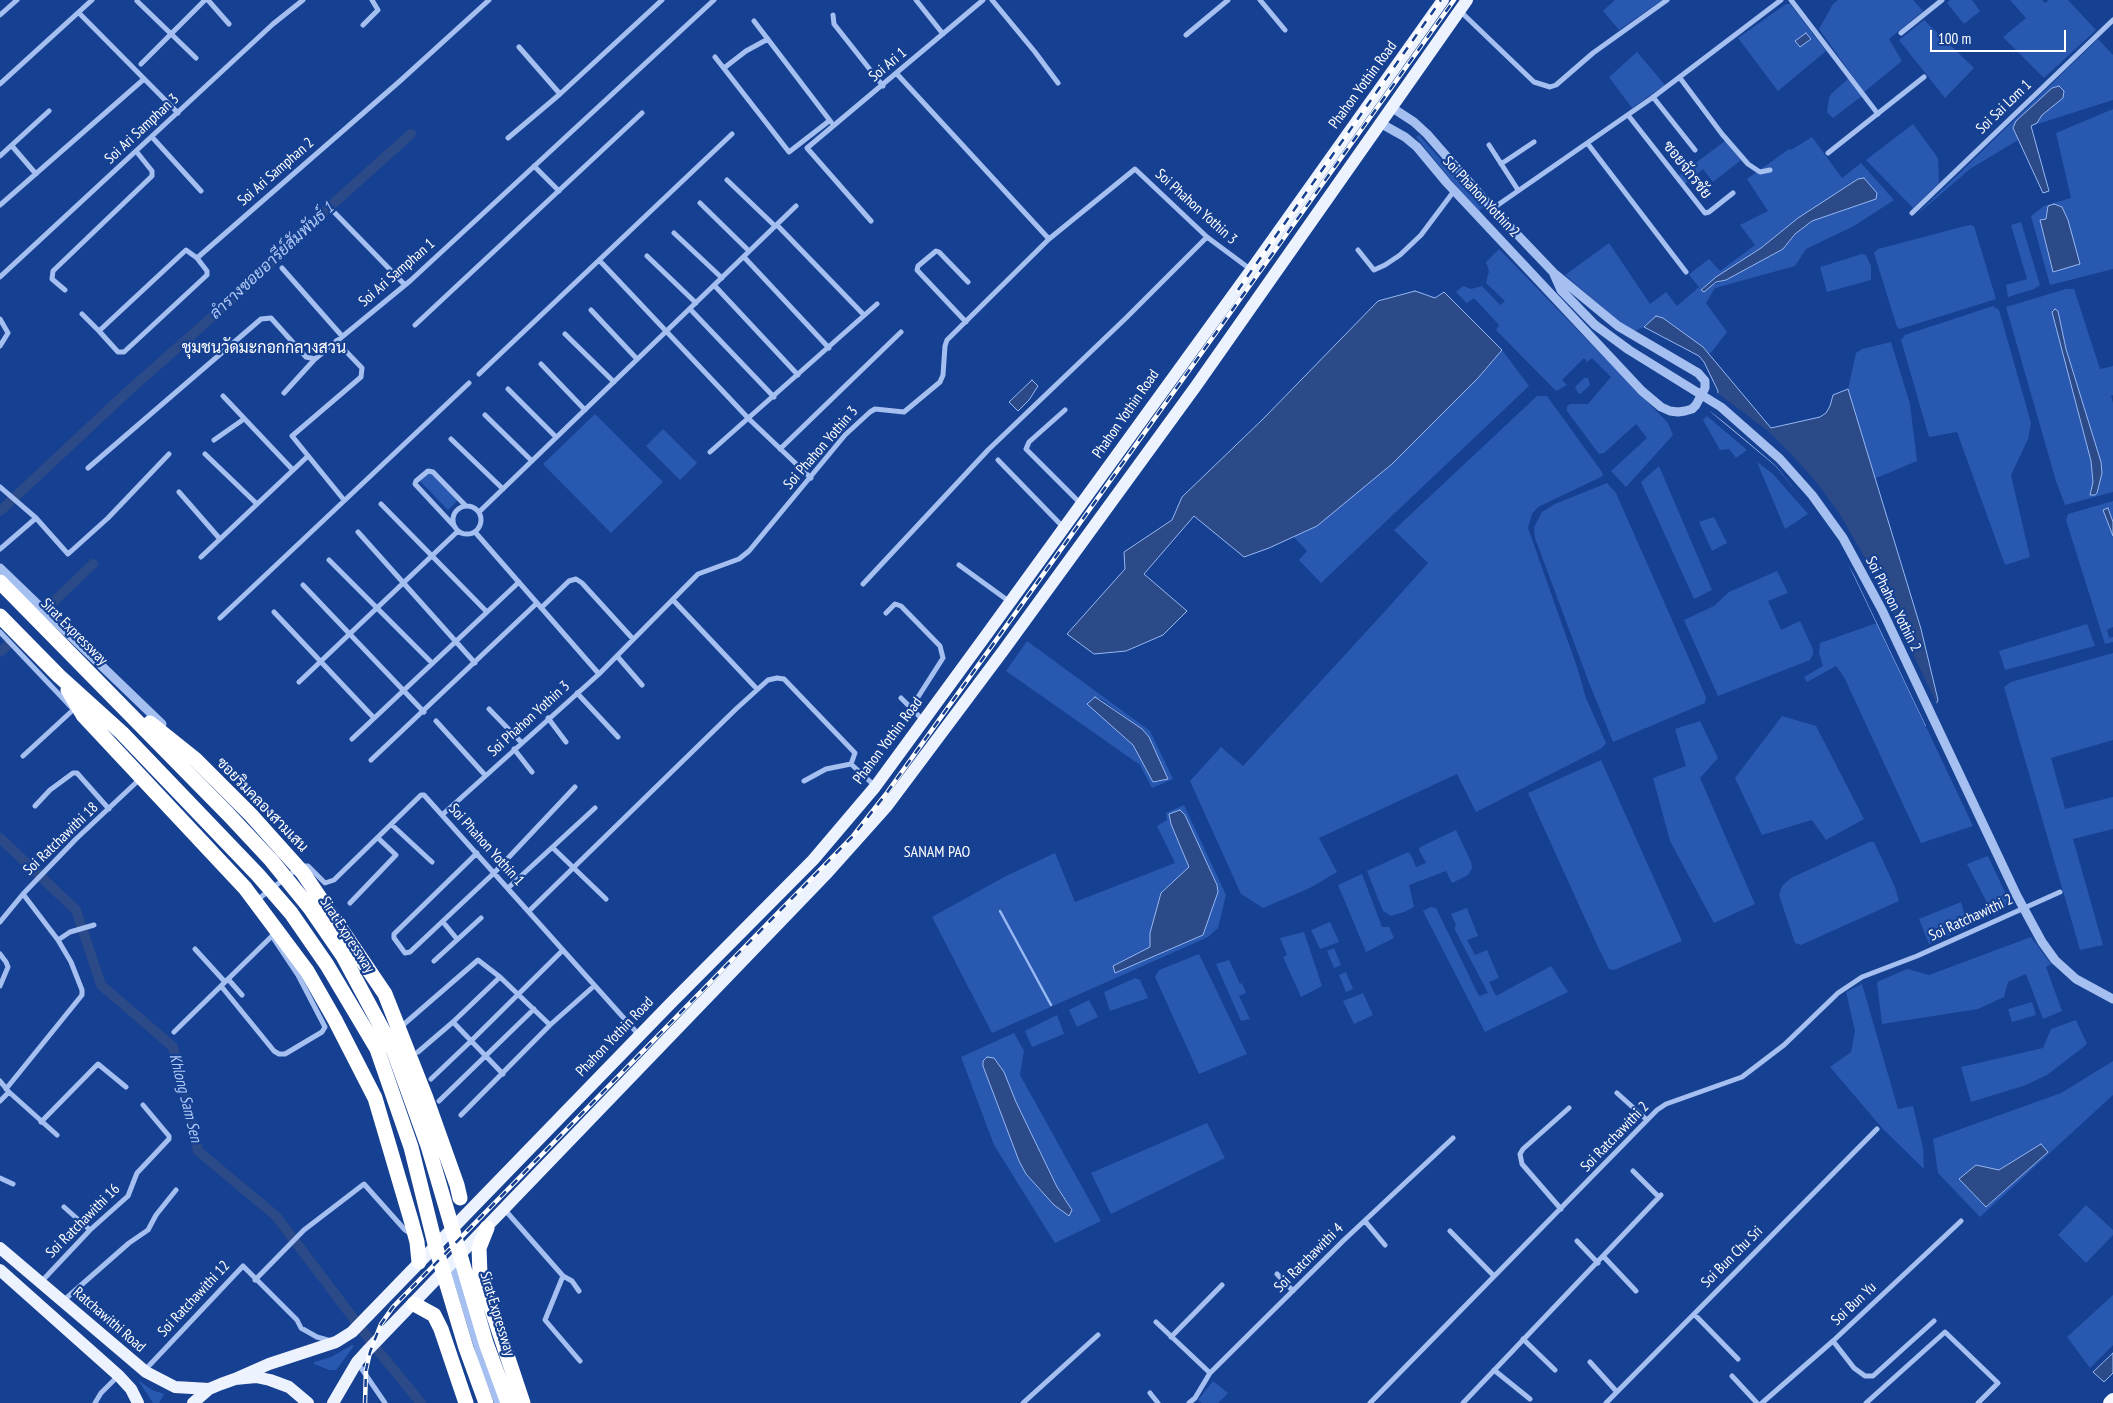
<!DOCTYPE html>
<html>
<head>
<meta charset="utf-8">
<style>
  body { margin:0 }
  #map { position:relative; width:2113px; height:1403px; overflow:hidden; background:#164091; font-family:"PT Sans Narrow",sans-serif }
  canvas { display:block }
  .scale { position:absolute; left:1930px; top:30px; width:136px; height:22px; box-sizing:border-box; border:2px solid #fff; border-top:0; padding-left:6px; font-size:15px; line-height:18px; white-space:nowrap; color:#fff; -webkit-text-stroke:4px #164091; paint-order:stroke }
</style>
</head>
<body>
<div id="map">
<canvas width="2113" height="1403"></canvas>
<div class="scale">100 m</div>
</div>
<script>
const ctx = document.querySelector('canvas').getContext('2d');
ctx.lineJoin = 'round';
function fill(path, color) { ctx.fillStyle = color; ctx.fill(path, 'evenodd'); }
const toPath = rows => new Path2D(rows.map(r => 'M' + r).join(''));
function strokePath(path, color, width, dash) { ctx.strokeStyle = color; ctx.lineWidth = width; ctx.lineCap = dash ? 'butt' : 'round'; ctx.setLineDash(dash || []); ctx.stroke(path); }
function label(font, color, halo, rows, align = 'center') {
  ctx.font = font + ' "PT Sans Narrow",Sarabun,sans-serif'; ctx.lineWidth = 4.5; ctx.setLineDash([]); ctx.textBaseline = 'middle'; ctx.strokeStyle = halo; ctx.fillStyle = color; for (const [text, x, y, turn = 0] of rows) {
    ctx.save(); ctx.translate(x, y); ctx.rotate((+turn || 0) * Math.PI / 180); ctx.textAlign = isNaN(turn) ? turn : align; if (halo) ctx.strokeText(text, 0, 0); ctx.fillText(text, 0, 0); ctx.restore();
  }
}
fill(toPath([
  [1615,0,1662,0,1619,30,1603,11],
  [1838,0,1913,0,1923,11,1889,39,1902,61,1864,92,1819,29,1833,4],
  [1950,0,1972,0,1980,11,1964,24,1947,3],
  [2010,0,2042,0,2045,3,2049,0,2068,0,2096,30,2044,78,2003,37,2026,18],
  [1786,4,1790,4,1826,51,1778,91,1738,38],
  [1924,20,1974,68,1945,98,1899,40],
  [2098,39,2113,55,2113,100,2031,126,2018,140,1970,169,1913,218],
  [1637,52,1665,85,1632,108,1609,77],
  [1848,79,1862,96,1833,118,1827,112,1829,98,1831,94],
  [2113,109,2113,269,2050,285,2031,216,2044,206,2071,198,2056,133],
  [1913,124,1938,158,1939,183,1913,208,1866,160],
  [1419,135,1483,207,1479,211,1469,202,1416,137],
  [1812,137,1842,178,1861,163,1894,200,1854,226,1806,249,1795,266,1715,288,1706,303,1727,332,1710,354,1703,347,1663,318,1656,316,1644,327,1635,331,1621,323,1565,275,1609,243,1650,304,1666,292,1677,306,1699,287,1689,275,1692,272,1709,259,1720,271,1755,245,1740,225,1768,211,1747,179,1789,149,1791,150],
  [1876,199,1812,221,1795,234,1783,249,1726,280,1701,289,1761,248,1798,218],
  [1725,141,1741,160,1713,182,1703,169,1685,184,1678,176],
  [2021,222,2040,285,2034,289,2008,297,2006,285,2027,279,2011,225],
  [1969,225,1974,226,1996,299,1900,329,1897,327,1874,253,1878,249],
  [1499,249,1668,423,1673,435,1626,487,1611,471,1647,438,1636,424,1604,453,1599,454,1567,411,1567,406,1570,404,1588,404,1611,377,1592,358,1587,362,1584,358,1562,380,1567,385,1556,391,1496,330,1499,325,1474,298,1467,303,1456,292,1463,286,1471,289,1482,286,1500,305,1505,301,1486,283,1489,271,1486,262],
  [1862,254,1866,255,1871,266,1871,280,1827,292,1820,267],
  [2066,289,2074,289,2100,369,2113,366,2113,395,2111,396,2113,403,2113,492,2065,505,2056,481,2006,307],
  [2055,309,2058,311,2066,349,2101,462,2102,473,2097,493,2093,482,2091,461,2052,312],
  [1993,306,1999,310,2031,423,2028,439,2011,475,2030,557,2005,565,1957,432,1929,437,1901,340,1905,335],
  [1891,342,1910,404,1917,461,1874,479,1848,389,1856,353,1862,349],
  [1502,350,1529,386,1321,583,1299,560,1307,551,1293,536,1392,464,1478,378],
  [1584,378,1588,378,1590,385,1580,394,1578,393,1575,387],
  [1537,396,1547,396,1602,472,1603,476,1538,507,1532,514,1528,528,1577,667,1586,698,1606,743,1602,748,1476,812,1457,774,1319,838,1337,872,1310,888,1263,908,1241,894,1190,781,1221,747,1243,766,1387,609,1428,563,1394,530],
  [595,414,663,482,611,533,543,464],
  [1707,416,1747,450,1736,458,1729,449,1720,450,1703,420],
  [663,429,697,463,680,480,646,446],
  [1757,462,1773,474,1808,514,1785,529],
  [1659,466,1712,590,1694,599,1641,482],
  [428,469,458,500,448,510,418,479],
  [1607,483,1616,493,1706,697,1705,703,1613,742,1588,680,1535,538,1534,527,1542,512,1555,504],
  [2113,501,2113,522,2108,508,2103,510,2113,536,2113,627,2107,630,2109,638,2113,637,2113,642,2105,644,2066,520,2068,514],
  [1714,517,1727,543,1712,551,1699,522],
  [1777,571,1788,593,1768,601,1781,630,1800,621,1813,649,1813,654,1810,660,1718,696,1684,620,1714,606,1729,592],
  [1877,623,1973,826,1921,843,1844,677,1836,666,1807,682,1804,677,1823,666,1819,653,1820,643],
  [2087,624,2095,646,2005,670,1999,651],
  [1027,641,1150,731,1173,779,1152,788,1140,765,1006,671],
  [1092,698,1101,699,1142,729,1149,737,1153,782,1133,745,1088,704],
  [2113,653,2113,740,2051,758,2065,809,2113,797,2113,829,2073,839,2103,945,2080,950,2004,687,2011,682],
  [1782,716,1816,726,1864,819,1826,840,1812,820,1762,835,1735,778],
  [1700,721,1718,758,1700,778,1755,904,1714,923,1670,841,1653,778,1686,766,1675,729],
  [1601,760,1682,941,1614,970,1609,969,1598,947,1528,793],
  [1184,805,1226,895,1218,928,1208,937,992,1033,932,917,1006,876,1055,853,1075,902,1175,863,1157,826,1167,820,1166,813],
  [1180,810,1185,815,1217,885,1218,892,1202,935,1115,973,1113,966,1150,947,1161,893,1189,867,1171,824,1169,815],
  [1456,830,1471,862,1472,868,1468,875,1452,883,1446,871,1409,885,1414,907,1404,912,1391,916,1383,911,1367,871,1408,852,1411,855,1416,867,1426,863,1419,850,1420,847],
  [1869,842,1874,842,1895,887,1899,901,1801,945,1795,943,1779,895,1782,886,1791,878],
  [1988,856,2010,903,1994,916,1967,864],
  [1362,874,1382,927,1389,927,1394,938,1366,952,1338,885],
  [1961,902,1968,927,1929,944,1919,919],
  [1431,907,1436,908,1479,996,1488,993,1454,928,1456,925,1451,914,1467,908,1478,936,1467,940,1475,955,1487,950,1499,978,1489,982,1496,996,1551,966,1568,992,1485,1032,1423,911],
  [1330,922,1339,942,1320,949,1311,930],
  [1304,932,1322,986,1301,997,1283,957,1287,955,1280,938],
  [2031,937,2051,964,2046,967,2062,1011,2043,1019,2026,974,2008,982,2004,997,1978,1009,1882,1024,1877,982,1907,969,1929,975],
  [1334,948,1341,965,1334,968,1327,951],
  [1199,954,1247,1054,1199,1074,1155,977,1159,970],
  [1229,960,1240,984,1242,983,1246,993,1239,996,1250,1019,1241,1021,1216,964],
  [1346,972,1353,989,1346,992,1339,975],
  [1135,978,1140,980,1148,998,1110,1011,1104,992],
  [1862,984,1898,1109,1913,1106,1923,1148,1924,1169,1883,1129,1830,1067,1851,1052,1855,1031,1846,992],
  [1363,993,1373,1015,1354,1024,1343,1001],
  [1089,1000,1098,1017,1077,1027,1069,1010],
  [2032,1002,2036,1015,2012,1022,2008,1009],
  [1057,1015,1064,1034,1032,1047,1025,1031],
  [2076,1020,2087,1044,2077,1052,2047,1075,2026,1085,1971,1102,1961,1067,2043,1048,2051,1029],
  [1014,1033,1024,1051,1020,1075,1101,1221,1055,1243,994,1145,961,1057],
  [1004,1072,1016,1102,1057,1187,1072,1209,1069,1216,1054,1205,1026,1174],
  [2113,1061,2113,1095,1980,1217,1938,1173,1933,1139,2061,1093],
  [1207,1123,1225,1158,1111,1214,1091,1173],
  [2086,1205,2113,1230,2113,1235,2086,1263,2058,1235],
  [2113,1295,2113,1345,2090,1368,2067,1337],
  [352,1345,354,1346,336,1370,329,1370,314,1364,314,1362,331,1357],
  [138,1380,152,1390,164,1394,159,1403,153,1403],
  [1213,1381,1228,1393,1218,1403,1202,1403,1198,1400]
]), '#2958b0');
const water = toPath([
  [1806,33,1811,39,1800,47,1795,41,1806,33],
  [2059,86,2064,91,2063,98,2042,115,2037,123,2031,126,2049,191,2043,193,2013,128,2016,121,2052,88,2059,86],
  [1864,178,1877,193,1876,199,1812,221,1795,234,1783,249,1726,280,1716,282,1704,292,1701,290,1716,277,1761,248,1798,218,1858,179,1864,178],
  [2054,204,2062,207,2068,220,2080,264,2053,272,2040,220,2046,219,2048,206,2054,204],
  [1415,291,1435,298,1444,292,1502,350,1478,378,1392,464,1317,526,1269,548,1244,557,1194,516,1144,574,1187,611,1163,635,1126,651,1094,654,1067,634,1125,569,1124,552,1172,520,1182,497,1263,419,1378,301,1415,291],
  [2055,309,2058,311,2066,349,2101,462,2102,473,2097,493,2095,495,2090,495,2093,482,2091,461,2052,312,2055,309],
  [1656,316,1663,318,1703,347,1771,428,1820,417,1826,413,1830,406,1833,395,1848,389,1921,629,1938,700,1926,726,1838,542,1776,466,1710,411,1717,399,1718,391,1704,362,1699,356,1644,327,1656,316],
  [1032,380,1038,386,1029,400,1018,411,1009,402,1032,380],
  [2108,508,2113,522,2113,536,2103,510,2108,508],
  [1095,697,1142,729,1149,737,1168,779,1153,782,1133,745,1087,704,1095,697],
  [1180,810,1185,815,1217,885,1218,892,1203,935,1115,973,1113,966,1150,947,1150,933,1161,893,1189,867,1171,824,1169,814,1180,810],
  [987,1057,994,1058,1004,1072,1016,1102,1057,1187,1072,1210,1069,1216,1054,1205,1026,1174,1019,1161,983,1066,983,1061,987,1057],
  [2041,1144,2048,1152,1986,1207,1959,1179,1976,1165,1999,1170,2041,1144],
  [2113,1353,2113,1373,2104,1382,2093,1372,2113,1353]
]);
fill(water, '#2b4a87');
strokePath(water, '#96b8f3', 1);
fill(toPath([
  [1715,391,1768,431,1791,454,1818,484,1841,516,1877,579,1938,706,1927,728,1854,575,1833,539,1776,466,1730,426,1708,410,1715,398]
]), '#164091');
strokePath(toPath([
  [1000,911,1051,1005]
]), '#96b8f3', 2.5);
strokePath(toPath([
  [0,511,125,394,247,286,317,218,411,134],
  [48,607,93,564],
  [0,652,6,647],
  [0,838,76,910,101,985,173,1047,198,1151,276,1216,375,1347,421,1403]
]), '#2b4a87', 10);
strokePath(toPath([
  [208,0,229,24],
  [916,0,943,34],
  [992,0,1035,52,1058,83],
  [1260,0,1285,30],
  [1791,0,1878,114],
  [137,1,196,58],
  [1460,11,1534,82,1550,87,1556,85,1593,53,1667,0],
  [79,13,178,113],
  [0,15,17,0],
  [833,15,834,24,883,86],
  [754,21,831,122],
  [363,25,378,10,372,0],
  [1901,33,1942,0],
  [1186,35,1228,0],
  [519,47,560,94],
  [715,57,789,152,829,121],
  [141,64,205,0],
  [724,68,746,51,768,39],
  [897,74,1049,239],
  [1680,78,1722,134,1748,164,1760,172,1770,170],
  [0,84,92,0],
  [1653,97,1695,150],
  [1628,115,1705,213,1709,212,1733,193],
  [152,137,201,191],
  [508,138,560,94,662,0],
  [1588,144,1686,272],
  [1489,145,1518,190],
  [12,146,36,174],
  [1828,153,1924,77],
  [0,156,49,111],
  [1501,164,1534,142],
  [534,166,559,191],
  [727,180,775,226],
  [700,203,749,251],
  [0,205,144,79],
  [1492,209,1652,98,1781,0],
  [333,211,405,285],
  [1912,213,2113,20],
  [871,221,807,148,983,0],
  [777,225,864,315],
  [674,233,722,278],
  [1358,250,1374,270,1385,265,1400,255,1421,235,1454,191],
  [647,256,696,303],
  [744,257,829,348],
  [197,258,400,81,489,0],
  [599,260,749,419,811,478],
  [282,268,342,336],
  [0,277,273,24,303,0],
  [714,285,798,375],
  [65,290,52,279,53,271,152,176,152,171,136,151],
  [690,309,774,397],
  [591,310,637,359],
  [82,314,99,331,186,250,197,258,207,271,207,275,124,352,118,352,99,331],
  [0,319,8,333,0,346],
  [966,322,917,270,918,266,936,251,939,252,968,282],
  [415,325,642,113],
  [565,334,614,382],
  [336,341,362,368,361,377,292,436,344,500],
  [541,364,585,410],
  [479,374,732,134],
  [508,389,556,437],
  [284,393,314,360],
  [223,396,292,469],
  [1065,410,1029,442,1026,449,1081,504],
  [485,415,532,461],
  [451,439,503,489],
  [214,440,244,419],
  [780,449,901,332],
  [710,452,877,304],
  [205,454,257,504],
  [998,460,1064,528],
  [88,468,261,319,271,318,306,357,315,359,410,281,714,0],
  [0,487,36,518],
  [179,492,220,539],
  [381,504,487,612],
  '453 520a14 14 0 1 1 28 0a14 14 0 1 1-28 0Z',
  [479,512,796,206],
  [455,527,415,484,416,481,428,471,433,472,466,506],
  [358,532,475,663],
  [475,532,599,674],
  [0,549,36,518,68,554,108,518,169,454],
  [201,557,308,456],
  [329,560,432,663],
  [959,565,1010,602],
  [863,584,988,450,1126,318,1207,237],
  [303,585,424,712],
  [673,600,757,689],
  [541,608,569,581,576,579,582,583,633,639],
  [274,612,374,718],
  [886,613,895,604,901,606,940,646,943,658,911,708],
  [220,618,469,383],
  [0,632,72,708],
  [617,656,642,685],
  [299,682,458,531],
  [577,693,618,737],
  [901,698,923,720],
  [489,709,521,742],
  [548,718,566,742],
  [436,721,485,775],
  [352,739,519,582],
  [514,749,532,772],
  [23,756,73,710],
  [371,760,537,603],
  [804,781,826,769,851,764,875,786],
  [35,806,50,790,73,773,77,773,109,809],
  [442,815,599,674,698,574,739,559,749,551,845,435,870,412,875,409,904,412,940,382,943,375,945,346,947,340,1049,239,1135,169,1207,237,1250,269],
  [392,825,432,862],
  [553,848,606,899],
  [477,853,394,934,394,938,405,953,410,952,494,873,575,787],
  [508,888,595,808],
  [257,900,301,866,308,866,325,883,334,880,421,795,424,795,639,1035],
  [350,903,396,855,378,838],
  [529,911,736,709,768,680,777,678,784,679,855,753,851,764],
  [0,922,23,894,76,839,141,778],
  [443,922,457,939],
  [58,940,70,932,94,925],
  [195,949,225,982],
  [0,954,6,962,8,967,0,986],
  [434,961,481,918],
  [228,979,242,995],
  [221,986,274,1051,279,1054,285,1054,322,1032,325,1027,298,975,274,939],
  [453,1022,503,1074],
  [403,1025,478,960,500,977,550,1025],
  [174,1032,272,936],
  [418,1052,453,1022,500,977],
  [431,1079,471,1041,563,950],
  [0,1081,9,1092,57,1135],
  [6,1089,82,995,82,990,71,962,58,940,23,894],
  [1617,1093,1647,1120],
  [0,1101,9,1092],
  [439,1101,534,1009],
  [461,1115,550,1025,594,986],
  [41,1122,98,1064,126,1087],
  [1633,1171,1659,1197],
  [0,1178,13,1184],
  [64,1207,90,1230],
  [1561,1209,1522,1164,1520,1154,1523,1149,1569,1108],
  [505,1210,563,1276,545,1320,580,1361],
  [1365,1221,1385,1245],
  [1450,1231,1494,1276],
  [1577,1241,1598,1263],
  [1604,1257,1636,1291],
  [1277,1274,1293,1291],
  [563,1276,572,1281,579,1291],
  [255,1280,304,1230,364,1184,405,1230,411,1234],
  [41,1282,90,1230,128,1196,137,1173,169,1139,169,1136,143,1105],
  [63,1301,129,1243,148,1230,156,1215,176,1190],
  [1694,1314,1738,1359],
  [1156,1322,1210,1373],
  [1171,1337,1222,1285],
  [1523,1339,1555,1370],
  [1833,1341,1854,1368,1865,1376,1873,1376,1934,1321],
  [357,1362,385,1403],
  [1590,1362,1617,1392],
  [1494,1370,1530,1399],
  [144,1371,243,1266,297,1320,301,1328,317,1337,331,1341],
  [1732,1376,1757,1403],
  [1150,1393,1158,1403],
  [95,1403,101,1393,118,1376],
  [1023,1403,1098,1335],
  [1189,1403,1195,1398,1210,1373,1344,1240,1453,1138],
  [1370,1403,1657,1110,1666,1104,1742,1077,1784,1045,1838,993,1862,977,1917,956,2060,892],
  [1463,1403,1661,1195],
  [1606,1403,1877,1129],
  [1762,1403,1833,1341,1961,1221],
  [1866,1403,1945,1332,1998,1383,1978,1403]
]), '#a4bff0', 5);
strokePath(toPath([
  [1391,107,1414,122,1427,134,1490,206,1553,272,1561,290,1595,325,1629,350,1721,407,1780,459,1812,495,1843,538,1882,610,2017,896,2042,942,2055,960,2076,979,2113,999],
  [1380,123,1405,137,1417,147,1447,183,1642,391,1661,407,1670,411,1678,412,1685,411,1692,409,1696,405,1705,388,1705,381,1698,373,1618,326,1555,274],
  [0,568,162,724],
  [453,1264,483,1362,499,1403]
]), '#a4bff0', 9);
strokePath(toPath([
  [0,1248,146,1372,175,1387,209,1389],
  [0,1270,119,1376,131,1389,138,1403],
  [235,1379,269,1364,336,1342,352,1332,670,1004,813,860,875,787,984,638,1251,270,1443,0],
  [193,1403,209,1389,221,1384,235,1379,256,1377,270,1380,289,1387,308,1403],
  [333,1403,357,1362,367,1351,828,872,887,806,1003,651,1196,386,1467,0]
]), '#edf2ff', 12);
strokePath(toPath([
  [2110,1403,2113,1400]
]), '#f6f8ff', 14);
strokePath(toPath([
  [0,582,228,814,271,860,310,908,343,956,393,1049,428,1146,486,1343,508,1403],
  [0,616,59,676,122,733,258,875,291,913,327,965,377,1049,411,1147,436,1248,466,1348,486,1403],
  [68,690,83,715,245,888,307,971,335,1020,375,1098,411,1220,417,1242,419,1262],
  [150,723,195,759,251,815,303,873,385,994,426,1098,457,1185,460,1198],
  [487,1228,479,1248,480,1274,523,1403],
  [414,1304,434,1315,441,1329,466,1403]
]), '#fff', 15);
const rail = toPath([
  [1238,290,1441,0],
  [365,1403,366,1370,370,1352,381,1324,393,1307,853,836,886,794,1454,0]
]);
strokePath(rail, '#fff', 4.5);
strokePath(rail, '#164091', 2.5, [8]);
label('15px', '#fff', '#164091', [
  ["Soi Ari 1",888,65,-40],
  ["Phahon Yothin Road",1363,85,-54],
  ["Soi Sai Lom 1",2004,107,-44],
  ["Soi Ari Samphan 3",142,129,-43],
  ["ซอยจักรชัย",1687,170,52],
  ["Soi Ari Samphan 2",276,172,-41],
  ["Soi Phahon Yothin 2",1481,197,47],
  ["Soi Phahon Yothin 3",1196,207,42],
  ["Soi Ari Samphan 1",397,273,-41],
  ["Phahon Yothin Road",1126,414,-55],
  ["Soi Phahon Yothin 3",821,448,-49],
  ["Soi Phahon Yothin 2",1893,604,63],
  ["Sirat Expressway",74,632,45],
  ["Soi Phahon Yothin 3",529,719,-42],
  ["Phahon Yothin Road",888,741,-53],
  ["ซอยริมคลองสามเสน",262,805,46],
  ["Soi Ratchawithi 18",61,839,-44],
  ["Soi Phahon Yothin 1",486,845,48],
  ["Soi Ratchawithi 2",1971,918,-25],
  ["Sirat Expressway",347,935,57],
  ["Phahon Yothin Road",615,1037,-46],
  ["Soi Ratchawithi 2",1615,1137,-46],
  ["Soi Ratchawithi 16",83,1221,-45],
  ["Soi Bun Chu Sri",1732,1257,-45],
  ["Soi Ratchawithi 4",1309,1258,-45],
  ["Soi Ratchawithi 12",194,1299,-47],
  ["Soi Bun Yu",1854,1304,-43],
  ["Sirat Expressway",497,1314,73],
  ["Ratchawithi Road",109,1320,41]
]);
label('italic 16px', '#b0caf7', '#164091', [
  ["ลำรางซอยอารีย์สัมพันธ์ 1",272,261,-43],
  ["Khlong Sam Sen",185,1098,76]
]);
label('16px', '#fff', '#164091', [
  ["ชุมชนวัดมะกอกกลางสวน",264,348],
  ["SANAM PAO",937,852]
]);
</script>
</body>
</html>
